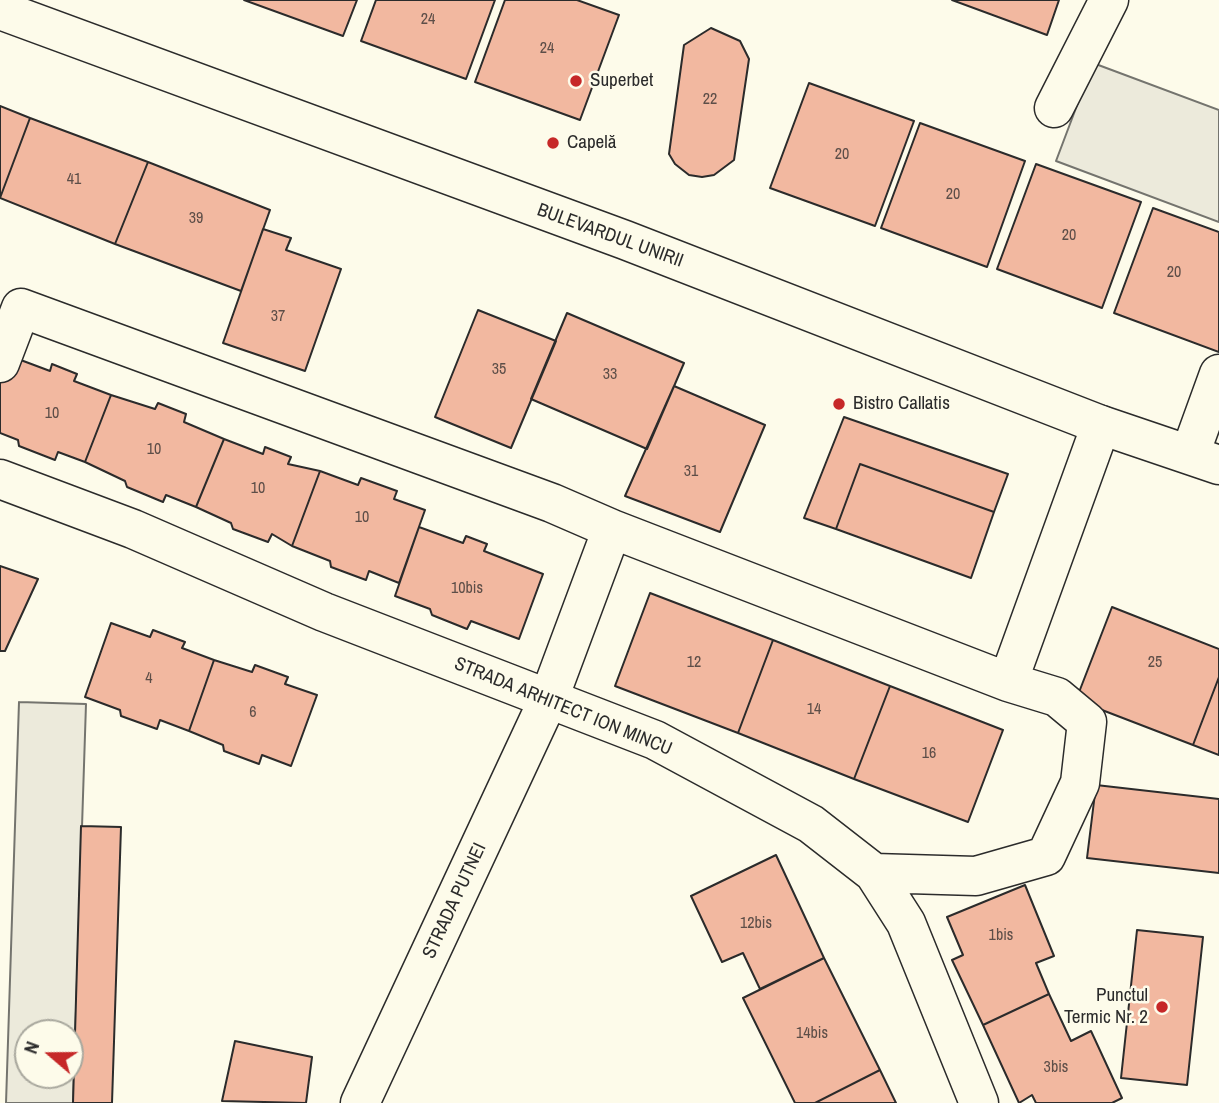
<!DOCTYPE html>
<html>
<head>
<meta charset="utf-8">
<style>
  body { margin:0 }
  #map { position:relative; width:1219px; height:1103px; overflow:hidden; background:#fdfbea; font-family:"Archivo Narrow",sans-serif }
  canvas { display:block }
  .north { position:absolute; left:14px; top:1019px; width:70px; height:70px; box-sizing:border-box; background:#fdfbea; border:2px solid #a9a89e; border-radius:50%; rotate:290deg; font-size:19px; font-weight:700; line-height:28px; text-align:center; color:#2b2b2b }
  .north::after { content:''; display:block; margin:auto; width:24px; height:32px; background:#c62828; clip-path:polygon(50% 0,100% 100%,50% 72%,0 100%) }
</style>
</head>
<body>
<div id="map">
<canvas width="1219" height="1103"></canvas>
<div class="north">N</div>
</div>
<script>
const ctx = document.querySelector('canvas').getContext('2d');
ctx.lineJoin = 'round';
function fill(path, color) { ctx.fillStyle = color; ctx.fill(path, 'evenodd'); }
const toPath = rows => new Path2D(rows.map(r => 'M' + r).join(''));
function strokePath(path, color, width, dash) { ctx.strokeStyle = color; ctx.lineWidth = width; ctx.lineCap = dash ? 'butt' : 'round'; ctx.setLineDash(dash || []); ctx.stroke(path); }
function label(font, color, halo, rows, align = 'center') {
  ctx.font = font + ' "Archivo Narrow",sans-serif'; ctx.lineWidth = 5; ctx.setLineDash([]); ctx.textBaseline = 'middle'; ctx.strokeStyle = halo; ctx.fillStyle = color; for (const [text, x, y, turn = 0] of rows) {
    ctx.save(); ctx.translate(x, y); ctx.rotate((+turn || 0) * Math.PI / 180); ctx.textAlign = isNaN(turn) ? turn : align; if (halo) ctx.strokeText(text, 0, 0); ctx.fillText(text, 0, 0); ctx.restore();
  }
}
const parking = toPath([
  [1093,63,1219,110,1219,222,1056,161,1093,63],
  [19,702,86,704,73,1103,6,1103,19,702],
  [28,1033,70,1033,70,1075,28,1075,28,1033]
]);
fill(parking, '#eceadb');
strokePath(parking, '#74746e', 2);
const building = toPath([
  [244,0,357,0,343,36,244,0],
  [376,0,495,0,466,79,361,41,376,0],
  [505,0,577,0,619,15,580,120,475,82,505,0],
  [952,0,1059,0,1047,35,952,0],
  [711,28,740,41,749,59,734,160,714,175,702,177,689,175,675,164,669,154,684,45,711,28],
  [809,83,914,121,875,226,770,188,809,83],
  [0,106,30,118,0,198,0,106],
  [30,118,148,162,115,244,0,198,30,118],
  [920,123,1025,161,987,267,881,228,920,123],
  [148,162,270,210,241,291,115,244,148,162],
  [1036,164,1141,202,1102,308,997,269,1036,164],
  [1153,208,1219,232,1219,352,1114,313,1153,208],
  [263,229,291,238,286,250,341,269,305,371,223,343,263,229],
  [478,310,556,341,511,448,435,417,478,310],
  [567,313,684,363,647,449,531,399,567,313],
  [10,356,50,371,52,364,77,374,74,381,111,395,85,462,58,452,55,460,19,446,18,440,0,433,0,383,10,356],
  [674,386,765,425,720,532,625,496,674,386],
  [111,395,155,409,158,403,186,414,184,422,224,439,196,507,166,495,163,502,127,487,125,481,85,462,111,395],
  [844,417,1008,474,994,512,860,464,836,529,804,518,844,417],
  [224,439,263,454,265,447,291,457,288,464,320,471,292,546,272,534,268,542,233,529,231,523,196,507,224,439],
  [860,464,994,512,971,578,836,529,860,464],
  [320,471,358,485,361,478,397,491,394,499,425,510,399,583,369,571,366,580,331,567,330,561,292,546,320,471],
  [419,527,463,543,466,536,487,544,484,551,543,574,519,639,471,621,467,629,432,615,430,609,395,596,419,527],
  [0,566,38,579,5,651,0,651,0,566],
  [650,593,773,640,738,733,615,686,650,593],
  [1112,607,1219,649,1219,677,1193,745,1076,700,1112,607],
  [111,623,150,637,153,630,185,642,182,648,214,660,189,731,160,720,157,729,121,716,120,710,85,697,111,623],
  [773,640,890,686,854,779,738,733,773,640],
  [214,660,252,672,255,665,288,677,285,684,317,695,291,766,262,755,259,764,224,751,223,745,189,731,214,660],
  [1219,677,1219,755,1193,745,1219,677],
  [890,686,1003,730,968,822,854,779,890,686],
  [1096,785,1219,799,1219,873,1087,858,1096,785],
  [81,826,121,827,112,1103,73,1103,81,826],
  [776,855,824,958,760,989,743,953,722,962,691,896,776,855],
  [1025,885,1054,956,1036,963,1049,994,983,1025,952,960,963,955,947,917,1025,885],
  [1137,930,1203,937,1187,1085,1121,1078,1137,930],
  [824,958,880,1070,815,1103,795,1103,743,998,824,958],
  [1049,994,1071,1041,1091,1031,1122,1098,1112,1103,1036,1103,1032,1095,1019,1103,983,1025,1049,994],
  [235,1041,312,1057,306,1103,222,1101,235,1041],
  [880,1070,896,1103,815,1103,880,1070]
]);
fill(building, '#f2b8a0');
strokePath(building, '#2b2b2b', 2);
const minor = toPath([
  [1054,108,1109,0],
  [0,363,21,308,552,503,612,529],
  [1190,454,1219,374],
  [0,479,133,529,324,612,655,740,811,824,874,873,906,923,979,1103],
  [874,873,976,876,1046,856,1080,783,1087,722,1057,697,1008,682],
  [360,1103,549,698,612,529,1008,682,1101,425]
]);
const major = toPath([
  [0,10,625,240,1101,425,1219,465]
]);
strokePath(minor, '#2b2b2b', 41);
strokePath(major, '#2b2b2b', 41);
strokePath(minor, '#fdfbea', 38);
strokePath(major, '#fdfbea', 38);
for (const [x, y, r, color] of [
  [576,81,7,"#c62828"],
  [553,143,7,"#c62828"],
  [839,404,7,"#c62828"],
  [1162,1007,7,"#c62828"]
]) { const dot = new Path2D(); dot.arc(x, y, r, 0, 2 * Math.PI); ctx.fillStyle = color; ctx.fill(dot); strokePath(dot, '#fdfbea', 2.5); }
label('16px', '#5d4e48', null, [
  ["24",428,20],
  ["24",547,49],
  ["22",710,100],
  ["20",842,155],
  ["41",74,180],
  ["20",953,195],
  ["39",196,219],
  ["20",1069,236],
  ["20",1174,273],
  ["37",278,317],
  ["35",499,370],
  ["33",610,375],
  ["10",52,414],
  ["10",154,450],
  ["31",691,472],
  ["10",258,489],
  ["10",362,518],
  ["10bis",467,589],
  ["12",694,663],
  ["25",1155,663],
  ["4",149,679],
  ["14",814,710],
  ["6",253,713],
  ["16",929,754],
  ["12bis",756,924],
  ["1bis",1001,936],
  ["14bis",812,1034],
  ["3bis",1056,1068]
]);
label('19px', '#2b2b2b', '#fdfbea', [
  ["Superbet",590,81],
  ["Capelă",567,143],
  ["Bistro Callatis",853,404],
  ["Punctul",1148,996,"right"],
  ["Termic Nr. 2",1148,1018,"right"]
], 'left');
label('19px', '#2b2b2b', '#fdfbea', [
  ["BULEVARDUL UNIRII",610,236,20],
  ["STRADA ARHITECT ION MINCU",563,707,22],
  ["STRADA PUTNEI",455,901,-65]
]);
</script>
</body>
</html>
